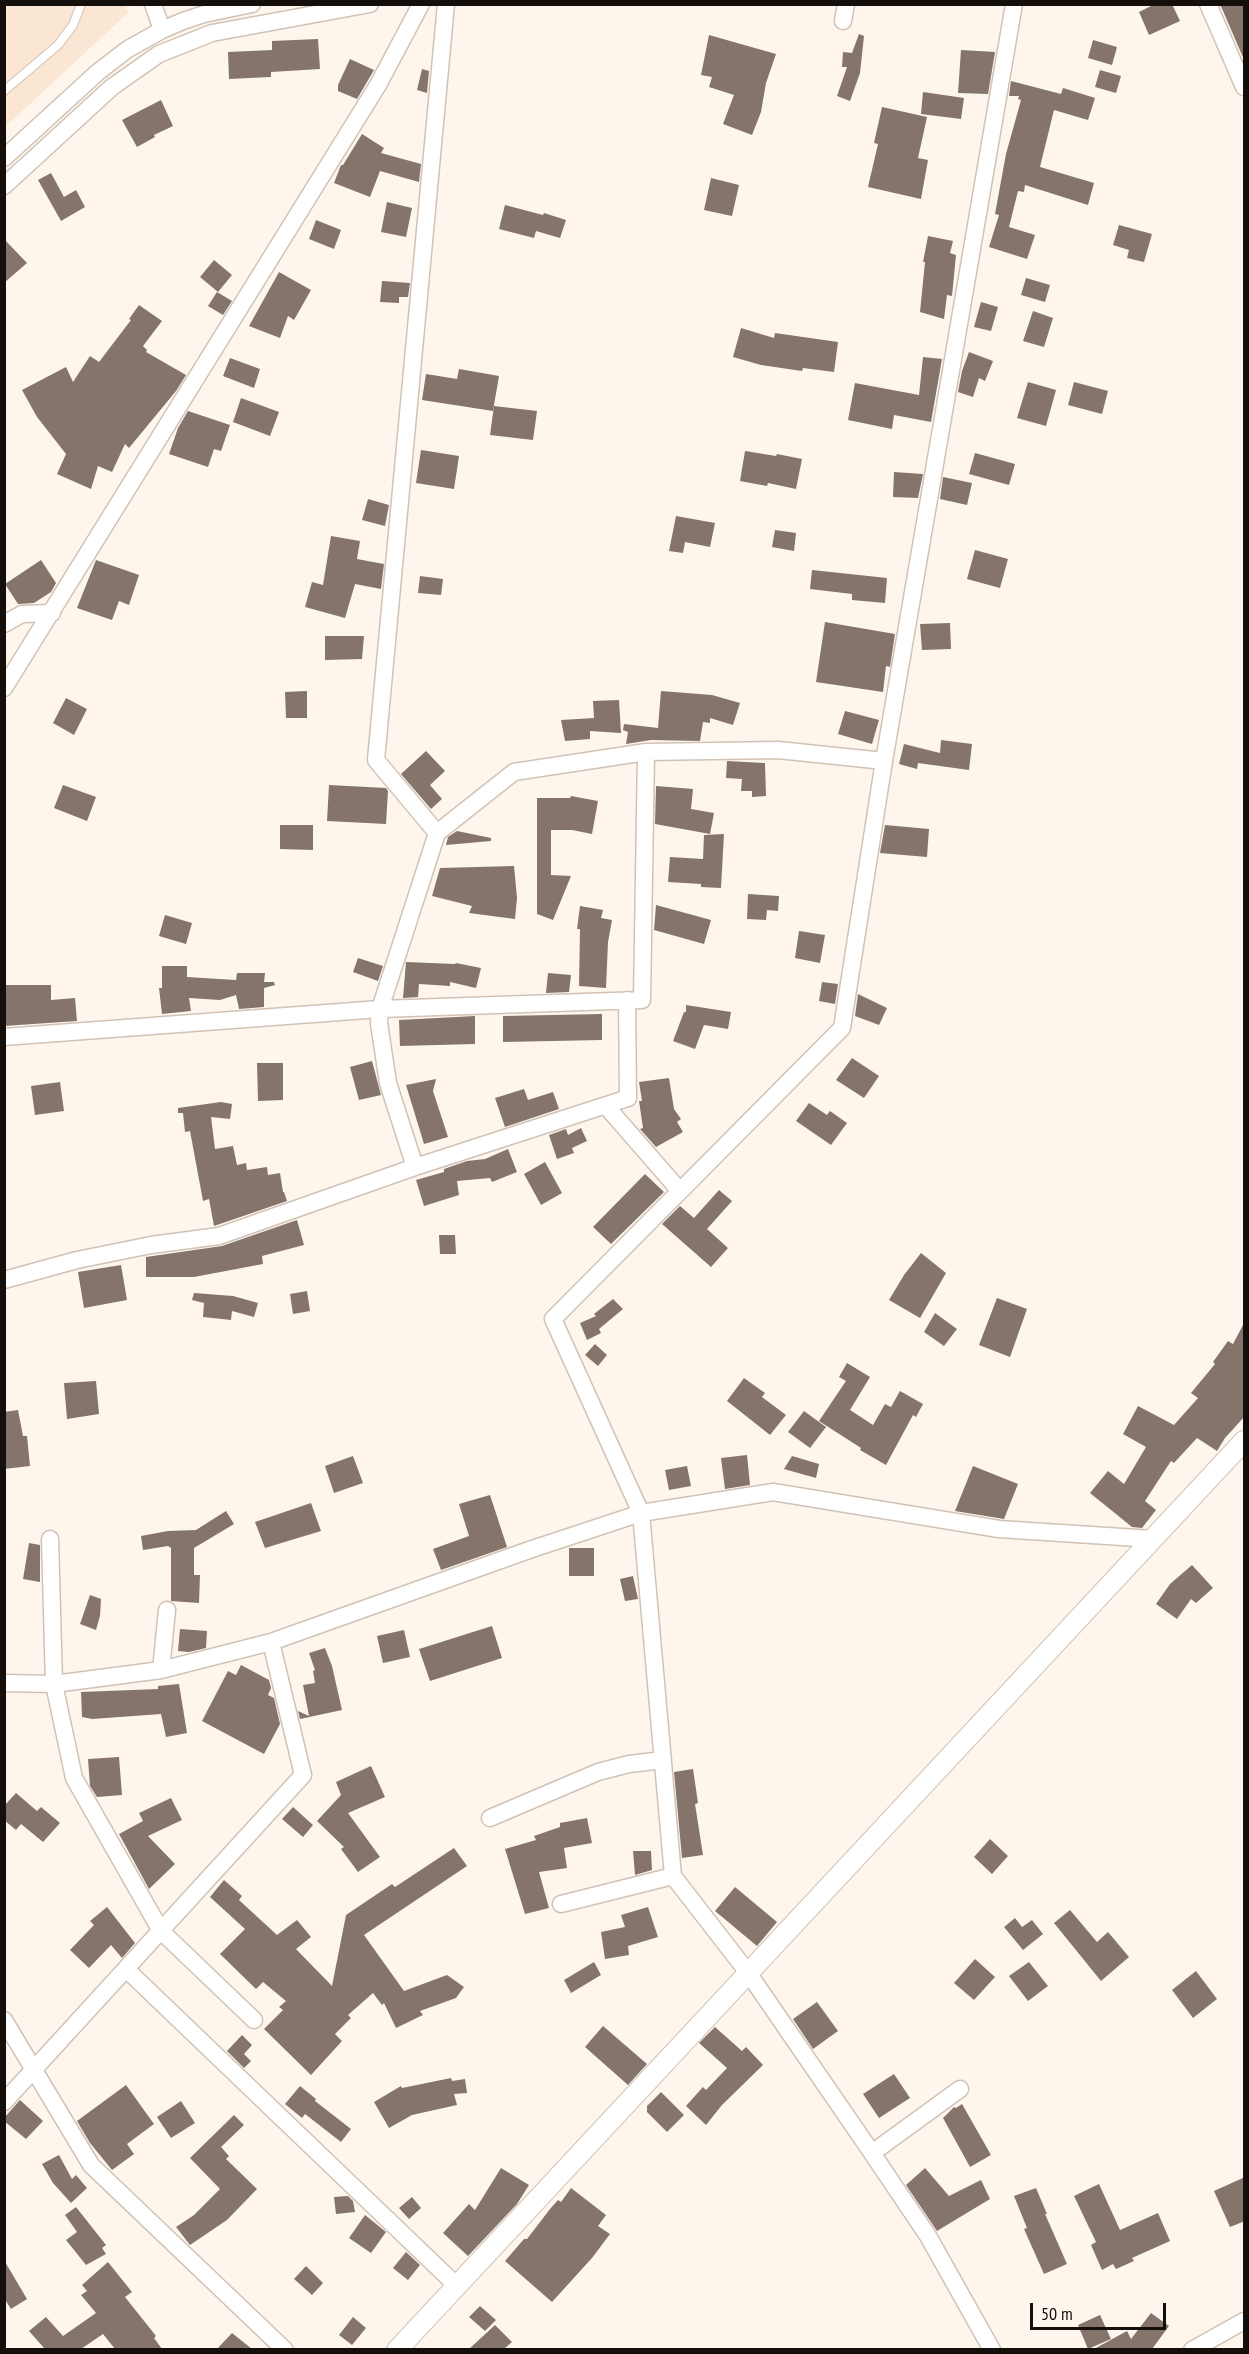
<!DOCTYPE html>
<html>
<head>
<meta charset="utf-8">
<style>
  body { margin:0 }
  #map { position:relative; width:1249px; height:2354px; overflow:hidden; background:#fef6ed; font-family:"PT Sans Narrow",sans-serif }
  canvas { display:block }
  .frame { position:absolute; inset:0; border:6px solid #140f0b; pointer-events:none }
  .scale { position:absolute; left:1030px; top:2303px; width:136px; height:27px; box-sizing:border-box; border:3px solid #140f0b; border-top:0; padding-left:8px; font-size:18px; line-height:21px; white-space:nowrap; color:#140f0b; -webkit-text-stroke:4px #fef6ed; paint-order:stroke }
</style>
</head>
<body>
<div id="map">
<canvas width="1249" height="2354"></canvas>
<div class="frame"></div>
<div class="scale">50 m</div>
</div>
<script>
const ctx = document.querySelector('canvas').getContext('2d');
ctx.lineJoin = 'round';
function fill(path, color) { ctx.fillStyle = color; ctx.fill(path, 'evenodd'); }
const toPath = rows => new Path2D(rows.map(r => 'M' + r).join(''));
function strokePath(path, color, width, dash) { ctx.strokeStyle = color; ctx.lineWidth = width; ctx.lineCap = dash ? 'butt' : 'round'; ctx.setLineDash(dash || []); ctx.stroke(path); }
fill(toPath([
  [5,5,126,5,128,13,5,127]
]), '#fbe6d3');
fill(toPath([
  [1155,4,1172,4,1180,21,1149,35,1139,12],
  [1220,4,1245,4,1245,62],
  [859,34,864,36,860,73,850,101,837,96,847,67,842,67,843,52,852,53],
  [709,35,776,54,766,83,761,112,752,135,723,124,734,95,709,87,712,77,701,75],
  [318,39,320,69,271,72,271,77,229,79,228,52,272,50,272,41],
  [1093,40,1117,47,1112,65,1088,58],
  [961,50,995,52,988,94,958,93],
  [350,59,374,70,357,99,338,91,338,85],
  [422,69,429,71,427,93,417,90],
  [1100,70,1121,76,1116,93,1095,87],
  [1011,81,1061,94,1063,88,1095,98,1088,120,1054,110,1040,167,1094,183,1088,205,1025,185,1024,192,1018,191,1009,227,1035,235,1027,259,989,247,999,215,995,214,1006,154,1021,100,1018,99,1019,96,1009,96],
  [923,92,964,98,961,119,921,114],
  [161,100,173,126,154,135,155,137,137,147,122,120],
  [882,107,927,117,918,158,928,160,921,199,868,187,878,144,874,143],
  [362,134,384,148,381,153,421,164,419,182,380,171,370,197,334,183,341,165,343,165],
  [51,173,64,197,76,190,85,207,61,221,38,180],
  [711,178,739,185,732,216,704,210],
  [387,202,412,208,406,237,381,232],
  [505,205,543,215,544,213,566,220,560,238,536,231,534,238,499,229],
  [316,220,341,230,334,249,309,239],
  [1119,225,1152,234,1144,262,1127,258,1129,250,1113,245],
  [928,236,953,241,950,253,956,255,952,296,947,295,944,319,920,312,925,262,923,262],
  [4,239,27,263,4,283],
  [214,260,232,275,218,292,200,277],
  [279,272,311,290,294,320,288,316,280,338,249,326],
  [1026,278,1050,285,1045,302,1021,295],
  [382,281,410,283,408,297,399,297,399,303,380,302],
  [217,292,232,301,223,315,208,306],
  [981,302,998,307,991,331,974,327],
  [139,305,162,321,143,346,147,350,146,352,186,375,176,391,129,448,125,444,112,472,98,466,91,489,57,474,66,454,37,417,22,390,66,367,73,382,90,356,99,362,131,320,129,319],
  [1033,311,1053,318,1044,347,1023,341],
  [741,328,774,338,775,333,838,342,834,372,803,368,802,371,761,365,733,357],
  [969,352,993,361,985,381,979,378,973,397,958,392,962,371],
  [923,357,942,359,931,422,894,415,892,429,848,420,855,383,919,395],
  [230,358,260,369,254,388,223,376],
  [459,369,499,376,493,411,422,400,426,374,457,379],
  [1028,382,1056,390,1046,426,1017,418],
  [1074,382,1108,391,1102,414,1068,405],
  [241,398,279,412,270,436,233,422],
  [494,406,537,411,533,440,490,435],
  [188,411,230,425,221,451,214,449,208,467,169,454,178,428],
  [421,450,459,456,454,489,416,483],
  [745,451,776,456,777,454,802,459,796,489,768,483,767,486,740,481],
  [975,453,1015,464,1009,485,969,474],
  [894,472,923,474,918,498,893,497],
  [943,477,972,483,967,505,940,499],
  [368,499,389,505,385,526,362,520],
  [676,516,715,523,710,547,685,542,683,553,669,551],
  [775,530,796,533,794,551,772,547],
  [331,536,360,541,357,559,384,564,381,589,355,584,345,618,305,607,312,582,323,585],
  [975,550,1008,559,1000,588,967,579],
  [41,560,56,583,51,592,34,603,18,604,5,584],
  [96,560,139,575,129,605,119,601,112,620,77,608],
  [812,570,887,578,885,603,852,600,852,594,810,589],
  [420,576,443,579,441,595,418,593],
  [825,622,895,634,890,667,886,666,883,692,816,682],
  [950,623,951,649,922,650,920,624],
  [325,636,364,636,362,659,325,660],
  [307,691,307,718,286,718,285,692],
  [661,691,712,695,740,703,733,725,710,718,710,723,703,722,700,741,651,740,626,744,628,732,623,730,624,724,658,728],
  [66,698,87,709,74,735,53,723],
  [619,700,621,733,590,731,590,739,565,741,561,720,594,718,593,701],
  [845,711,879,720,872,744,838,734],
  [941,740,972,744,969,770,918,763,917,769,899,764,904,744,940,753],
  [426,751,445,771,430,785,442,799,431,809,401,774],
  [727,761,765,763,766,796,752,797,752,791,741,791,742,779,726,778],
  [63,785,96,797,87,821,54,808],
  [329,785,386,788,388,791,386,824,327,821],
  [656,786,693,789,691,809,714,813,710,834,655,824],
  [571,796,598,801,592,834,572,830,551,830,551,875,571,876,553,920,537,914,537,798,570,798],
  [280,825,313,825,313,850,280,849],
  [885,825,929,829,927,857,880,853],
  [457,831,491,838,491,841,446,845,448,837],
  [724,834,721,888,701,887,701,884,668,882,670,857,703,859,704,835],
  [514,866,517,898,515,919,469,913,472,906,432,896,440,868],
  [748,894,779,896,778,911,767,910,766,920,747,919],
  [656,905,711,920,704,944,654,930],
  [580,906,603,910,601,918,612,920,608,942,606,988,579,986,580,929,577,929],
  [165,915,192,923,186,944,159,936],
  [799,931,825,935,820,963,795,958],
  [358,958,383,966,378,981,353,972],
  [406,962,455,964,456,963,481,968,476,988,450,982,450,986,419,984,418,997,403,998],
  [162,966,187,966,187,977,236,980,237,973,265,973,264,982,274,982,275,985,264,988,264,1007,239,1009,236,995,220,1000,189,998,191,1011,162,1014,159,988,162,988],
  [548,973,571,975,569,992,546,993],
  [822,982,838,984,835,1004,819,1001],
  [4,985,51,985,51,1000,75,998,77,1021,4,1026],
  [858,994,887,1008,879,1025,855,1016],
  [686,1005,731,1012,728,1029,704,1025,695,1049,673,1041,684,1012,686,1012],
  [602,1014,602,1040,503,1042,503,1016],
  [475,1016,475,1044,400,1046,399,1020],
  [852,1058,879,1076,864,1098,836,1080],
  [372,1061,381,1095,359,1100,350,1067],
  [257,1063,283,1063,283,1100,258,1101],
  [669,1078,674,1109,681,1119,677,1122,683,1132,656,1147,640,1129,643,1128,639,1101,642,1101,639,1082],
  [436,1079,433,1091,448,1137,424,1144,406,1085],
  [60,1082,64,1111,35,1115,31,1086],
  [524,1089,528,1100,553,1092,559,1109,505,1127,495,1098],
  [221,1102,232,1104,230,1119,211,1117,215,1149,233,1146,237,1165,246,1163,247,1170,267,1167,268,1175,280,1173,283,1192,284,1192,287,1201,214,1226,209,1199,203,1201,190,1131,185,1132,183,1113,178,1113,178,1108],
  [809,1103,827,1115,830,1111,847,1123,831,1145,796,1121],
  [581,1128,587,1141,572,1148,574,1153,557,1159,549,1135,566,1129,568,1135],
  [508,1149,517,1172,492,1182,490,1178,457,1181,459,1195,424,1206,416,1180,444,1172,444,1169,467,1161,485,1159],
  [545,1162,562,1193,541,1205,524,1174],
  [645,1174,664,1192,611,1244,593,1227],
  [719,1190,732,1201,707,1229,728,1248,711,1267,662,1224,680,1206,694,1218],
  [297,1220,304,1245,262,1256,263,1264,194,1277,146,1277,146,1257,222,1246],
  [439,1235,455,1235,456,1254,440,1254],
  [921,1253,946,1273,920,1318,889,1300,904,1275],
  [121,1265,127,1300,84,1308,78,1272],
  [307,1291,310,1311,293,1314,290,1294],
  [194,1293,233,1296,258,1303,254,1317,232,1311,231,1320,203,1317,204,1303,192,1300],
  [997,1298,1027,1309,1010,1357,979,1345],
  [613,1299,623,1309,599,1329,601,1333,587,1340,580,1323,596,1316,594,1314],
  [935,1313,957,1329,944,1346,924,1332],
  [1245,1321,1245,1416,1225,1438,1217,1451,1197,1438,1174,1463,1171,1461,1145,1501,1156,1510,1142,1528,1132,1527,1090,1493,1108,1471,1124,1484,1146,1447,1123,1434,1138,1406,1174,1425,1198,1398,1191,1393,1215,1364,1213,1362,1228,1341,1233,1344],
  [595,1344,607,1355,598,1366,585,1355],
  [847,1363,870,1377,850,1410,873,1425,885,1404,891,1407,900,1391,923,1404,916,1417,913,1415,886,1465,860,1450,861,1448,819,1421,846,1381,839,1377],
  [744,1378,765,1393,762,1397,786,1415,770,1435,727,1401],
  [96,1381,99,1414,67,1419,64,1383],
  [18,1410,23,1436,27,1436,30,1466,4,1469,4,1412],
  [804,1411,826,1427,810,1448,788,1432],
  [747,1455,750,1485,725,1489,721,1458],
  [353,1456,363,1483,334,1493,325,1466],
  [792,1456,819,1464,816,1478,784,1469],
  [687,1466,691,1486,669,1490,665,1470],
  [973,1466,1018,1484,1004,1519,955,1511],
  [490,1495,507,1547,441,1570,433,1549,469,1536,459,1504],
  [311,1503,321,1531,265,1548,255,1522],
  [226,1511,234,1524,194,1548,194,1575,200,1575,199,1603,171,1601,171,1548,168,1546,143,1550,141,1536,168,1531,196,1530],
  [29,1543,40,1545,40,1582,23,1579],
  [569,1548,594,1548,594,1576,569,1576],
  [1192,1565,1213,1588,1196,1603,1191,1599,1177,1619,1156,1604,1170,1584],
  [633,1576,638,1599,625,1601,620,1579],
  [90,1595,101,1599,100,1616,96,1630,80,1624],
  [492,1626,502,1658,430,1681,419,1649],
  [180,1629,207,1631,206,1648,189,1652,178,1651],
  [404,1630,410,1657,383,1663,377,1636],
  [325,1648,332,1666,342,1710,300,1719,298,1711,309,1716,303,1685,315,1683,313,1671,315,1670,309,1653],
  [241,1665,269,1680,271,1688,268,1695,274,1698,280,1724,264,1754,202,1721,228,1671,236,1675],
  [179,1684,187,1733,166,1737,161,1714,92,1719,82,1717,81,1692,158,1689,158,1686],
  [119,1757,122,1795,97,1797,90,1786,88,1759],
  [371,1766,385,1797,348,1813,380,1857,358,1872,341,1849,344,1847,317,1821,341,1795,336,1782],
  [693,1769,698,1803,695,1804,703,1855,682,1858,674,1772],
  [16,1793,37,1811,41,1807,60,1823,43,1842,21,1824,16,1830,4,1820,4,1806],
  [171,1798,182,1820,148,1836,175,1864,149,1889,119,1834,143,1821,139,1813],
  [293,1807,313,1825,303,1837,282,1819],
  [587,1818,592,1843,564,1848,567,1868,539,1872,549,1908,525,1914,505,1849,536,1840,534,1836,560,1827,560,1823],
  [990,1839,1008,1856,992,1874,974,1857],
  [454,1848,467,1866,364,1935,404,1991,447,1975,464,1987,456,1998,420,2011,423,2015,396,2028,384,2003,382,2005,373,1993,348,2015,351,2018,335,2034,342,2041,311,2075,264,2029,283,2010,279,2007,286,2001,263,1982,256,1989,220,1954,245,1929,210,1897,224,1880,242,1896,239,1900,277,1935,297,1920,311,1937,296,1949,332,1986,346,1915,392,1884,395,1887],
  [633,1851,651,1851,652,1870,635,1875],
  [735,1887,777,1922,757,1946,715,1911],
  [107,1907,135,1943,122,1958,111,1945,89,1968,70,1950,94,1925,90,1921],
  [648,1907,658,1937,628,1946,629,1955,605,1959,601,1932,625,1927,621,1915],
  [1070,1910,1097,1942,1108,1932,1129,1957,1101,1981,1054,1923],
  [1015,1918,1022,1927,1032,1920,1043,1934,1023,1950,1004,1927],
  [975,1959,995,1977,974,2000,954,1983],
  [594,1962,601,1975,571,1993,564,1980],
  [1029,1962,1048,1986,1028,2001,1009,1976],
  [1196,1971,1217,1999,1193,2018,1172,1990],
  [817,2002,838,2031,813,2049,793,2019],
  [603,2026,647,2064,628,2085,585,2047],
  [715,2027,742,2051,746,2047,763,2065,722,2105,706,2125,686,2106,703,2087,706,2090,727,2068,699,2043],
  [242,2035,252,2045,244,2054,251,2061,244,2068,227,2051],
  [894,2074,910,2098,879,2118,863,2094],
  [451,2078,452,2081,465,2079,467,2093,454,2094,457,2105,412,2115,389,2128,374,2102,401,2086,402,2088],
  [126,2085,154,2124,127,2144,134,2154,112,2170,90,2143,77,2121],
  [300,2086,316,2099,315,2101,351,2129,341,2142,305,2114,302,2118,285,2104],
  [661,2092,684,2115,667,2132,647,2112,647,2106],
  [20,2100,43,2121,26,2139,4,2121,4,2118],
  [181,2101,195,2123,171,2138,157,2117],
  [962,2104,991,2155,970,2167,943,2118,954,2107,956,2108],
  [234,2115,244,2125,221,2147,229,2156,226,2159,257,2189,227,2220,190,2245,176,2227,194,2215,220,2189,190,2158],
  [59,2155,72,2179,76,2175,87,2188,71,2203,53,2183,42,2164],
  [501,2168,529,2185,517,2204,468,2256,443,2233,469,2204,475,2210],
  [925,2168,949,2196,981,2180,990,2199,937,2231,906,2185],
  [1245,2177,1245,2221,1230,2227,1214,2191],
  [1099,2184,1120,2230,1158,2213,1170,2241,1132,2258,1134,2261,1116,2269,1113,2264,1102,2270,1091,2245,1096,2242,1074,2196],
  [571,2188,606,2215,598,2226,610,2234,592,2258,552,2302,505,2261,524,2239,527,2239,550,2209,558,2200,561,2202],
  [1036,2188,1047,2214,1045,2214,1067,2264,1044,2274,1024,2229,1027,2228,1014,2196],
  [348,2196,353,2201,355,2212,336,2214,334,2197],
  [412,2197,421,2208,409,2219,399,2208],
  [76,2207,106,2245,102,2248,106,2254,86,2265,66,2240,77,2232,65,2215],
  [365,2215,386,2232,371,2253,349,2238],
  [406,2252,420,2265,408,2280,393,2268],
  [4,2260,27,2299,11,2309,4,2298],
  [108,2262,132,2292,125,2297,156,2336,154,2338,162,2349,115,2349,103,2334,81,2349,43,2349,44,2348,29,2331,46,2317,63,2336,96,2313,81,2295,87,2291,82,2285],
  [306,2266,323,2283,312,2295,294,2279],
  [480,2306,496,2320,485,2331,469,2317],
  [1151,2313,1169,2326,1152,2349,1094,2349,1127,2331,1131,2339],
  [1100,2315,1111,2339,1088,2349,1078,2325],
  [353,2317,366,2328,352,2345,339,2335],
  [495,2325,512,2342,504,2349,469,2349],
  [232,2333,252,2349,217,2349]
]), '#85746c');
const service = toPath([
  [4,91,58,45,73,25,81,4]
]);
const minor = toPath([
  [153,4,162,30],
  [1208,4,1244,87],
  [843,21,846,4],
  [4,158,98,72,128,49,162,30,183,21,204,14,252,4],
  [4,186,112,87,159,54,212,33,370,4],
  [4,624,22,614,52,613],
  [4,688,378,85,421,4],
  [437,833,514,772,646,752,778,750,884,761],
  [4,1037,380,1009,642,1000,646,752],
  [606,1106,680,1191],
  [415,1167,388,1083,379,1023,380,1009,437,833,376,760,446,4],
  [4,1280,77,1260,151,1245,219,1236,415,1167,628,1098,627,1000],
  [50,1539,54,1684,74,1778,161,1931,254,2020],
  [161,1670,167,1610],
  [4,1683,54,1684,161,1670,271,1642,532,1549,641,1513,773,1492,999,1529,1153,1539],
  [490,1818,598,1772,629,1764,663,1760],
  [561,1904,673,1876],
  [126,1969,457,2286],
  [4,2020,91,2165,285,2350],
  [4,2102,303,1775,271,1642],
  [872,2153,960,2089],
  [992,2350,928,2236,872,2153,749,1974,673,1876,641,1513,553,1319,842,1028,884,761,1014,4],
  [1192,2350,1244,2321]
]);
const tertiary = toPath([
  [397,2350,1244,1441]
]);
strokePath(service, '#d1c2b5', 10);
strokePath(minor, '#d1c2b5', 19);
strokePath(tertiary, '#d1c2b5', 22);
strokePath(service, '#fff', 8);
strokePath(minor, '#fff', 16);
strokePath(tertiary, '#fff', 20);
</script>
</body>
</html>
